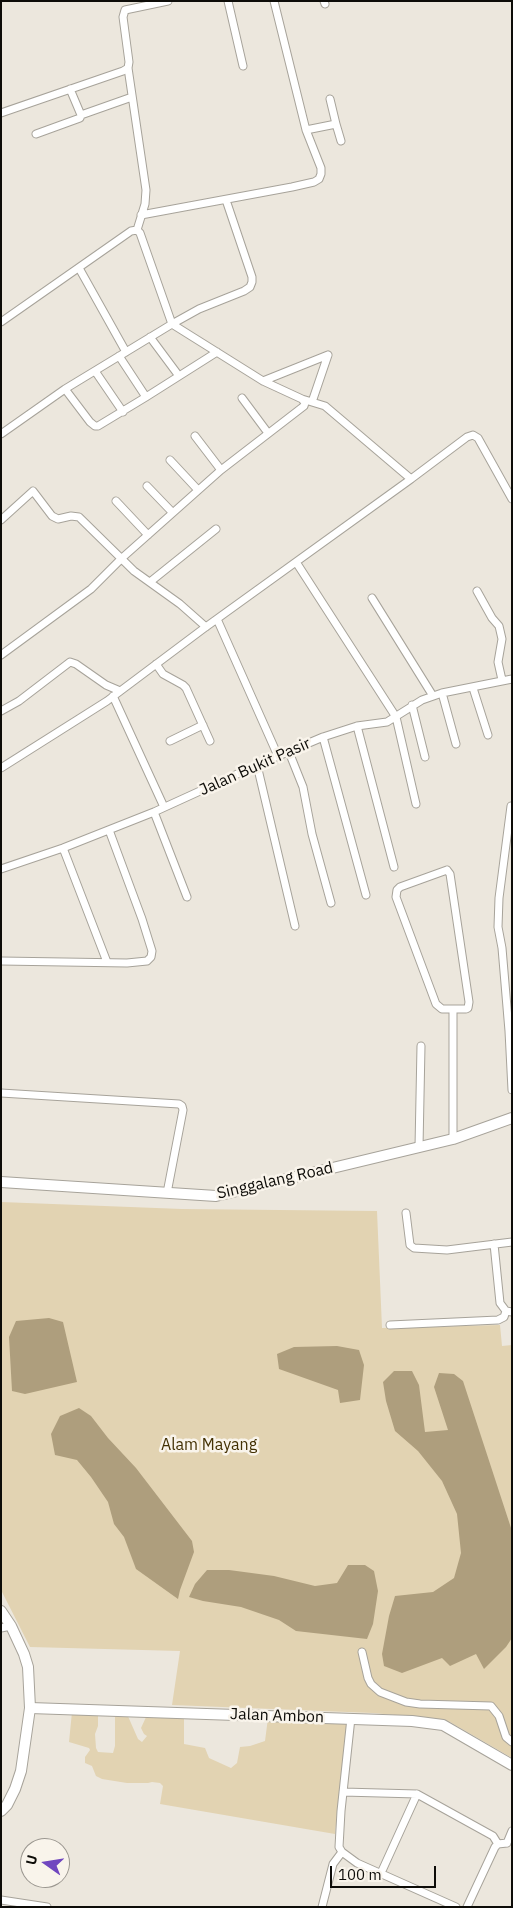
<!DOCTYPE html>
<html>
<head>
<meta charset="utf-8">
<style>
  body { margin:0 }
  #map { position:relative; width:513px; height:1908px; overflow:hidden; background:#ece7dd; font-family:"IBM Plex Sans",sans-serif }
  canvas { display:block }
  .frame { position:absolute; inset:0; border:2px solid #0d0c08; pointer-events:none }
  .north { position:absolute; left:20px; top:1838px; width:50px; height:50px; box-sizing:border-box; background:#f9f4eb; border:1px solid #9b9790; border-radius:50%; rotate:283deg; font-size:14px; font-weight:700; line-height:20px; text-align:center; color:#0d0c08 }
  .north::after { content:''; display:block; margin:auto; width:18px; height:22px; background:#7046bf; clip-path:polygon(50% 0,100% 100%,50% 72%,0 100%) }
  .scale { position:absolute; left:330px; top:1866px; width:106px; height:22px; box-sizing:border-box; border:2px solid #0d0c08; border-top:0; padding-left:6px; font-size:15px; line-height:18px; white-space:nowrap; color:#0d0c08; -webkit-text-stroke:4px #f9f4eb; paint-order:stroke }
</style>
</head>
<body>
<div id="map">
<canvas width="513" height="1908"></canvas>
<div class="frame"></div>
<div class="north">U</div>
<div class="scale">100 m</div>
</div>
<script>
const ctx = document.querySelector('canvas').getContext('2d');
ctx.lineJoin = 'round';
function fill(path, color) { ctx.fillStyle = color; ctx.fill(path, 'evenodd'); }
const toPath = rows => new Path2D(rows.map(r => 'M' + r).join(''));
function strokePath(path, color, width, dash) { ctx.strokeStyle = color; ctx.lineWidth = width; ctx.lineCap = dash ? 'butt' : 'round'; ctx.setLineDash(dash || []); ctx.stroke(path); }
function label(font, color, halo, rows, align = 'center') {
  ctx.font = font + ' "IBM Plex Sans",sans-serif'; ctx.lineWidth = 5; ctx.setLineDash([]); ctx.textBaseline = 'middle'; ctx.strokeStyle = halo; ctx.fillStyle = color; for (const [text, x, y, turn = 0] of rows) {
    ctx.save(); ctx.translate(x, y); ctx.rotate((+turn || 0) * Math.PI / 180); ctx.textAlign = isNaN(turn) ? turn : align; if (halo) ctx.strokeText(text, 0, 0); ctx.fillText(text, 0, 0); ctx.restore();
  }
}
fill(toPath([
  [1,1202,182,1209,377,1211,382,1328,500,1325,502,1346,512,1345,512,1758,450,1722,427,1718,373,1713,172,1705,180,1651,30,1647,1,1590],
  [72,1712,98,1714,98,1726,95,1734,96,1748,98,1752,113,1753,115,1746,115,1713,127,1714,138,1739,142,1742,147,1736,144,1734,141,1728,147,1715,184,1716,184,1744,205,1748,209,1758,231,1768,237,1763,240,1747,250,1746,265,1741,268,1718,348,1721,345,1763,338,1803,335,1834,160,1804,163,1786,160,1783,152,1782,148,1783,127,1783,102,1779,96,1776,92,1766,85,1763,85,1757,90,1750,89,1748,69,1742]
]), '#e2d3b2');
fill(toPath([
  [49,1318,63,1322,77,1382,25,1394,12,1391,9,1337,16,1321],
  [337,1346,359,1350,364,1365,360,1400,340,1403,338,1390,279,1369,277,1354,294,1347],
  [394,1371,412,1371,419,1385,425,1432,448,1430,434,1387,439,1373,454,1374,463,1381,512,1531,512,1638,506,1647,484,1669,476,1654,450,1666,442,1658,402,1673,384,1666,382,1654,389,1616,395,1596,433,1592,454,1578,461,1553,457,1514,442,1481,418,1451,395,1431,386,1401,383,1382],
  [79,1408,91,1416,108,1438,136,1468,192,1541,194,1552,180,1590,178,1599,136,1569,124,1537,114,1524,108,1502,91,1477,77,1460,55,1455,51,1434,60,1416],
  [348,1565,365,1565,374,1571,378,1591,373,1624,367,1639,296,1631,279,1620,241,1607,203,1601,189,1597,195,1584,207,1570,229,1570,274,1576,315,1586,337,1583]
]), '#ae9e7d');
const street = toPath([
  [228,1,243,66],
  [324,1,325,4],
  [330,99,336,124],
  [1,113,123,71,128,68],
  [81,115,132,97],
  [306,130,336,124,341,141],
  [36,134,80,118,81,115,70,89],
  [141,215,292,187,314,182,319,179,321,174,321,168,306,130,274,1],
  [137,230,145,204,146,190,128,68,129,62,123,17,125,10,168,1],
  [79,268,126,352],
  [1,322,131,231,137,230],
  [150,337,179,376],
  [119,356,146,397],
  [95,371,123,412],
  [263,381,328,355],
  [65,389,90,422,95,426,98,426,146,397,217,352],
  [242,398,268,433],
  [312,402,328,355],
  [1,434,65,389,172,324,140,233,137,230],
  [195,436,221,470],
  [170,460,198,490],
  [411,479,467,437,473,435,478,438,512,499],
  [147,486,172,512],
  [116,501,148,535],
  [1,520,33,491,52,516,58,519,71,516,79,517,134,571,180,604,206,627],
  [296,562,396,717,416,804],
  [150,582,216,529],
  [477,591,492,618,499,626,502,639,498,662,502,680],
  [372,598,433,696],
  [217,619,278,756],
  [1,655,91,589,122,558,221,470,304,406,305,403,302,399,263,381,172,324,199,309,244,291,250,287,252,282,252,277,226,200],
  [156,664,163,674,183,685,186,688,210,741],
  [473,688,488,735],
  [442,693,456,744],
  [113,696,164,807],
  [412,705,425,757],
  [1,711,19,701,70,662,76,664,106,685,120,691],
  [357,726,394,867],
  [323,737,366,895],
  [170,741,203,725],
  [289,752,303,787,312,834,331,903],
  [257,765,295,926],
  [1,768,107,701,203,629,411,479,325,406,302,399],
  [511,806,499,898,498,927,502,948,509,1031,512,1090],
  [154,812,187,897],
  [63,848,107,962],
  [1,869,63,848,154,812,257,765,323,737,357,726,387,722,422,700,442,693,512,679],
  [447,870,450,874,469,1002,468,1008,466,1009,442,1009,436,1004,396,897,397,890,400,887,447,870],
  [1,961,127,963,147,961,151,957,152,951,142,919,109,830],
  [1,1093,179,1104,182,1106,183,1110,167,1193],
  [453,1139,453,1010],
  [419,1147,421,1046],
  [406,1213,410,1245,414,1248,447,1250,512,1242],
  [494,1244,500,1303,506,1311,512,1312],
  [390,1325,498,1320,504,1317,506,1311],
  [1,1628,11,1626],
  [362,1652,368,1678,371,1684,380,1692,406,1702,420,1704,491,1706,499,1716,506,1737,512,1742],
  [351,1718,341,1811,339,1847,342,1852,357,1863,456,1907],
  [343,1792,417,1794,493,1836,498,1844],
  [507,1843,512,1831],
  [381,1873,417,1794],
  [1,1900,47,1907],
  [322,1907,333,1864,342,1852],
  [467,1907,495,1847,498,1844,507,1843]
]);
const secondary = toPath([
  [1,1182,216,1196,453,1139,512,1118],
  [30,1708,412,1721,443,1725,512,1765]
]);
const primary = toPath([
  [1,1611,11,1626,24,1654,28,1667,30,1708,21,1771,15,1789,7,1805,1,1811]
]);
strokePath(street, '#a7a39a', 9);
strokePath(secondary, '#a7a39a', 12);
strokePath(primary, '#a7a39a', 12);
strokePath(street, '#fff', 7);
strokePath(secondary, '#fff', 10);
strokePath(primary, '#fff', 10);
label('16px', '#0d0c08', '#f9f4eb', [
  ["Jalan Bukit Pasir",255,767,-24],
  ["Singgalang Road",275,1181,-13],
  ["Jalan Ambon",277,1716,2]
]);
label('16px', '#433104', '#f9f4eb', [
  ["Alam Mayang",209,1445]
]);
</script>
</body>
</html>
